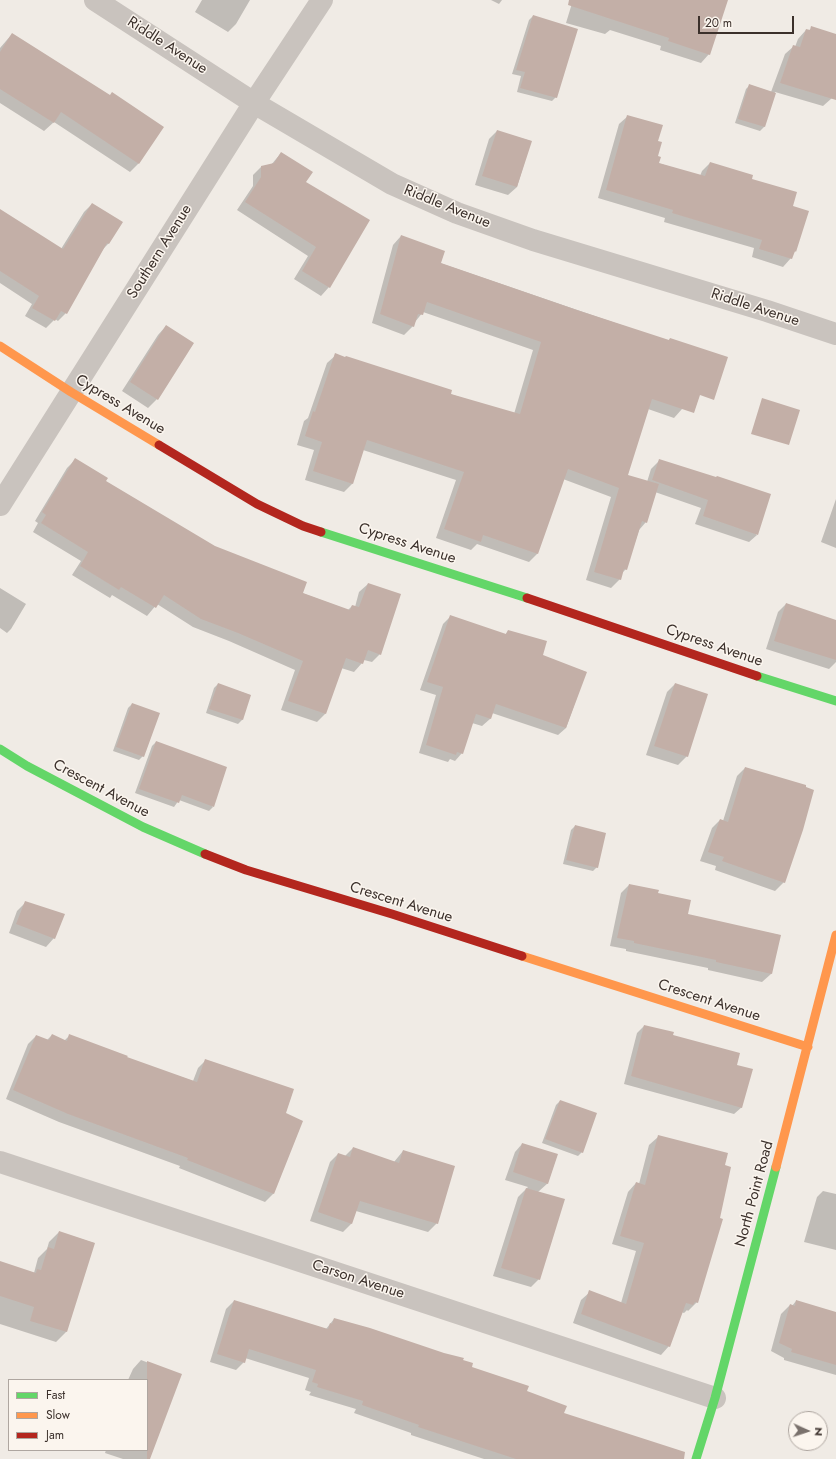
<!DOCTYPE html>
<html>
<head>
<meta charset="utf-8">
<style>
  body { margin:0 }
  #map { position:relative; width:836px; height:1459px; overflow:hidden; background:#f0ebe5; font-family:Jost,sans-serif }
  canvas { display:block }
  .legend { position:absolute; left:8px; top:1379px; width:140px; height:72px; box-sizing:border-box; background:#fbf5ee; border:1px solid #aea6a0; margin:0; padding:5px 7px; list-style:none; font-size:12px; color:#3b302b }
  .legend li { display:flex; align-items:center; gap:8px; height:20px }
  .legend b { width:20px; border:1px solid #aea6a0 }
  .north { position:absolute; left:788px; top:1411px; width:40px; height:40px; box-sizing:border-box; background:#fbf5ee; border:1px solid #aea6a0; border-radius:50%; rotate:93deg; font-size:11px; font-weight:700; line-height:16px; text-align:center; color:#3b302b }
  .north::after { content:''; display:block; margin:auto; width:14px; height:18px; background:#7a716c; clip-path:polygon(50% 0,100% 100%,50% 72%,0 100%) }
  .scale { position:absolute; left:698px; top:16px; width:96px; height:18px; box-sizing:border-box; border:2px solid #3b302b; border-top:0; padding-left:5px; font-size:12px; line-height:14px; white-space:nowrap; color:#3b302b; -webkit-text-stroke:3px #fbf5ee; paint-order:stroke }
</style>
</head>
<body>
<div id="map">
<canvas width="836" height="1459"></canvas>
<ul class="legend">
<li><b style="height:5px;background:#63d668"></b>Fast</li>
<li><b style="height:5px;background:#ff974d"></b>Slow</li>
<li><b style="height:5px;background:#b3261e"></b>Jam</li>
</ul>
<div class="north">N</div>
<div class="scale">20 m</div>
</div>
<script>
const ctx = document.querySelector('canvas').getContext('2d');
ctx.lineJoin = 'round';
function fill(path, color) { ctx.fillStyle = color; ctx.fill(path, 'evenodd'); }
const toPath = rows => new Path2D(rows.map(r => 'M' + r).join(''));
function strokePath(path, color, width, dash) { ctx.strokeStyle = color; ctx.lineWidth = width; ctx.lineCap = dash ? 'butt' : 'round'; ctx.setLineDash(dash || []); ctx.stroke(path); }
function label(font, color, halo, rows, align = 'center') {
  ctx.font = font + ' Jost,sans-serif'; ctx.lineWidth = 3; ctx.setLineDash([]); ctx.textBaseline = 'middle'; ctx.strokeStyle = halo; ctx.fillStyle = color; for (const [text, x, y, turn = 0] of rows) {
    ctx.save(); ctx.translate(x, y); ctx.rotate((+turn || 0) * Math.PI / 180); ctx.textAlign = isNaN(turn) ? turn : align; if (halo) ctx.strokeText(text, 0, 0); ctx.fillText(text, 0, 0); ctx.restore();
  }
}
fill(toPath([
  [202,0,250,0,236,24,228,32,195,12],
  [491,0,502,0,499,4],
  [573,0,723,0,709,54,701,63,660,50,661,46,610,30,605,34,566,23],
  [533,16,556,97,552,101,517,92,521,76,512,74,529,20],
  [812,28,836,35,836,85,832,98,823,106,775,92,764,127,760,131,735,123,746,89,750,85,771,92,785,54,794,46,795,47,798,39,806,30,808,31],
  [12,34,109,96,163,127,138,164,130,172,54,122,44,131,0,103,0,48],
  [628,116,657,141,658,163,700,176,702,171,710,163,751,180,792,206,795,251,791,258,783,267,752,257,754,248,664,222,665,218,598,198,619,124],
  [497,131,531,141,517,187,508,195,475,185,489,139],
  [281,153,305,182,329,287,321,296,294,279,308,256,237,210,253,186,253,175,261,167,271,165],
  [92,204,121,223,108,244,103,249,66,313,58,321,55,319,46,328,25,316,32,304,0,283,0,210,61,249,84,212],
  [401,236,440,263,668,341,670,339,689,388,682,409,674,418,648,409,627,476,647,482,651,469,659,461,757,535,749,542,695,524,701,508,655,492,646,522,639,530,626,569,621,574,620,579,611,588,586,580,611,497,563,479,537,554,529,562,477,544,471,550,436,538,456,480,363,450,352,484,344,492,305,480,314,450,297,445,304,421,308,418,327,363,336,355,450,394,514,414,533,350,423,312,415,322,413,326,404,335,372,323,393,245],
  [166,326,192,343,157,399,148,408,122,391,158,335],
  [75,460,105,481,215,547,302,593,348,610,352,606,355,607,359,592,368,584,380,654,372,662,364,660,362,663,354,672,341,668,325,714,317,722,281,710,295,670,229,641,193,627,157,604,147,616,112,595,110,598,72,575,81,561,33,532,38,523,35,521,67,468],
  [836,499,836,548,821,542],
  [0,588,26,604,11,629,7,633,0,628],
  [786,604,836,621,836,662,829,669,766,649,778,612],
  [451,616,505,635,508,631,542,656,586,672,566,728,558,735,492,713,490,719,482,726,472,723,462,753,455,761,450,759,448,762,419,753,436,695,420,690,443,624],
  [218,684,250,695,242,720,238,724,206,713,214,688],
  [675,684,687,756,678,765,646,755,667,692],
  [132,704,143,756,139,760,113,751,128,708],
  [156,742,213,807,209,811,179,800,174,807,135,793,152,746],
  [745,768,784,882,775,891,715,870,716,866,700,861,712,828,720,820,723,821,737,776],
  [575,826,597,867,593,871,563,864,571,830],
  [629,885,657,894,686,915,779,935,771,974,762,982,708,970,708,968,626,951,626,949,610,946,621,893],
  [25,903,54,938,46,947,9,933,17,911],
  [644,1026,672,1035,736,1065,742,1107,734,1114,624,1084,637,1033],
  [52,1035,64,1041,69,1036,126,1058,193,1081,198,1068,206,1060,284,1114,302,1121,273,1194,265,1202,179,1168,180,1166,59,1122,6,1099,28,1044,36,1036,47,1040],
  [560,1101,582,1152,578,1156,542,1143,556,1105],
  [658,1137,723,1166,697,1302,688,1311,687,1310,684,1313,681,1312,669,1346,661,1355,573,1323,581,1300,590,1292,621,1303,636,1251,612,1244,628,1192,636,1183,639,1184,649,1145],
  [522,1144,548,1183,538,1192,539,1279,531,1287,493,1276,518,1197,528,1187,505,1180,515,1152],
  [353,1148,394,1162,403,1151,437,1223,428,1232,356,1211,351,1224,343,1232,310,1221,330,1162,338,1154,345,1156],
  [823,1191,836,1194,836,1250,804,1242,817,1197],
  [59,1232,94,1243,66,1332,56,1342,0,1324,0,1262,34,1273,38,1258,47,1249,49,1242],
  [234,1301,326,1329,334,1319,462,1361,471,1368,526,1391,563,1414,647,1459,484,1459,411,1435,411,1433,354,1413,356,1409,309,1395,311,1392,305,1390,309,1378,245,1358,244,1362,236,1370,210,1362,226,1309],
  [796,1301,836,1313,836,1375,784,1360,784,1358,771,1351,781,1314,790,1305,792,1306],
  [141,1360,180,1375,148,1459,123,1459,105,1453,106,1450,147,1450,147,1380,128,1380,133,1369]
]), '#0003');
fill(toPath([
  [569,0,728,0,710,55,668,41,669,38,568,5],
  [533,15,578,29,557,98,520,88,525,72,516,70],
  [811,26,836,34,836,100,780,83,793,45,800,47,806,29,810,30],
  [12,33,110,95,112,92,164,127,139,164,61,112,54,123,0,89,0,52],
  [749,84,776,93,765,127,738,119],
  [627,115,663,125,658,141,662,142,658,156,661,157,659,163,705,176,710,162,753,175,752,179,797,192,793,206,809,211,796,252,795,251,792,259,759,249,762,240,672,213,673,210,606,190],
  [497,130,532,141,517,187,482,176],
  [281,152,313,172,306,182,370,220,330,288,302,271,316,247,245,202,261,177,261,166,274,163],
  [92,203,123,222,109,244,107,243,67,314,61,311,55,321,32,308,39,296,0,271,0,209,63,249],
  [401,235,445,251,441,263,577,310,669,340,670,338,728,357,714,400,700,395,694,413,652,399,628,475,659,484,647,523,642,521,627,570,624,569,621,580,594,572,619,488,568,469,538,554,483,535,481,542,444,529,464,472,367,440,353,484,313,471,322,442,305,436,313,411,315,412,335,353,345,357,346,356,452,390,451,394,520,414,541,342,427,302,423,315,418,314,414,327,380,314],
  [166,325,194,343,158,400,130,382],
  [762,398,800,410,789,445,751,434],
  [75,458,108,478,106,481,215,546,307,582,303,593,350,610,352,605,359,607,368,583,401,594,381,655,368,650,363,664,346,658,326,714,288,701,303,661,238,633,201,619,164,595,156,608,121,587,119,590,80,566,88,552,41,523,46,515,42,512],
  [659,459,716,477,717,476,771,494,758,535,703,516,708,500,652,480],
  [786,603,836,620,836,660,774,641],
  [450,615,506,634,508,630,547,641,543,655,587,672,566,728,496,704,491,719,476,714,463,754,457,752,456,755,426,745,443,687,427,682],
  [218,683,251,695,243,720,209,709],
  [675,683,708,694,688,757,654,746],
  [132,703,160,713,144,757,116,747],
  [156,741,227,767,214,807,182,795,179,803,139,789],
  [745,767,806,785,806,787,814,790,803,830,785,883,722,861,724,857,708,852,720,819,728,822],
  [575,825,606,833,598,868,566,860],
  [629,884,659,890,658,893,691,900,688,914,781,935,772,974,716,962,716,960,634,943,634,941,617,938],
  [25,901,65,914,55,939,16,924],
  [644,1025,674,1032,673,1035,740,1053,737,1065,753,1069,742,1108,631,1076],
  [52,1034,67,1041,69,1034,128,1056,127,1057,197,1082,205,1059,294,1089,286,1113,303,1121,274,1194,187,1160,188,1158,68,1114,13,1090,36,1035,49,1040],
  [560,1100,597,1113,583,1153,545,1139],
  [658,1135,728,1153,725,1165,731,1167,720,1218,723,1219,698,1303,695,1302,693,1305,686,1303,670,1347,581,1314,589,1290,626,1304,644,1243,620,1236,636,1182,645,1185],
  [522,1143,558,1154,548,1184,513,1172],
  [353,1147,399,1163,403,1150,455,1166,438,1224,360,1201,352,1224,318,1212,338,1153,350,1157],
  [526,1188,565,1199,540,1280,501,1268],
  [59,1231,95,1243,67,1332,30,1321,34,1307,0,1296,0,1261,36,1273,37,1269,41,1270,48,1247,54,1249],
  [234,1300,328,1329,330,1323,332,1324,334,1318,370,1328,444,1353,464,1358,463,1360,473,1363,472,1367,529,1386,527,1391,567,1406,564,1413,685,1452,684,1459,516,1459,418,1427,419,1425,362,1405,363,1401,317,1387,318,1384,312,1382,316,1370,249,1349,245,1363,217,1354],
  [796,1300,836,1312,836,1365,791,1352,792,1349,779,1343,790,1304,795,1306],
  [147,1361,182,1374,150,1459,147,1459]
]), '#c3afa7');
strokePath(toPath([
  [95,0,254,103,392,184,457,213,533,240,767,311,836,334],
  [0,505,254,103,322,0],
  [0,1162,715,1398]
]), '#c9c3be', 22);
strokePath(toPath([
  [321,532,527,598],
  [757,676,836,701],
  [0,749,27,766,143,827,205,854],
  [696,1459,715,1398,776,1167]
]), '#63d668', 9);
strokePath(toPath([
  [0,346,71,392,159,445],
  [522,956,808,1047],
  [776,1167,836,935]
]), '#ff974d', 9);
strokePath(toPath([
  [159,445,257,504,303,526,321,532],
  [527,598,757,676],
  [205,854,246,870,392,914,522,956]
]), '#b3261e', 9);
label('15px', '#3b302b', '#fbf5ee', [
  ["Riddle Avenue",167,46,33],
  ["Riddle Avenue",447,207,22],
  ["Southern Avenue",160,252,-58],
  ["Riddle Avenue",755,308,18],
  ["Cypress Avenue",120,405,31],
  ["Cypress Avenue",407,544,18],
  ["Cypress Avenue",714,646,19],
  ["Crescent Avenue",101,789,28],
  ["Crescent Avenue",401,903,17],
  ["Crescent Avenue",709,1001,18],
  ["North Point Road",755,1194,-75],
  ["Carson Avenue",358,1280,18]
]);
</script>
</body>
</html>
